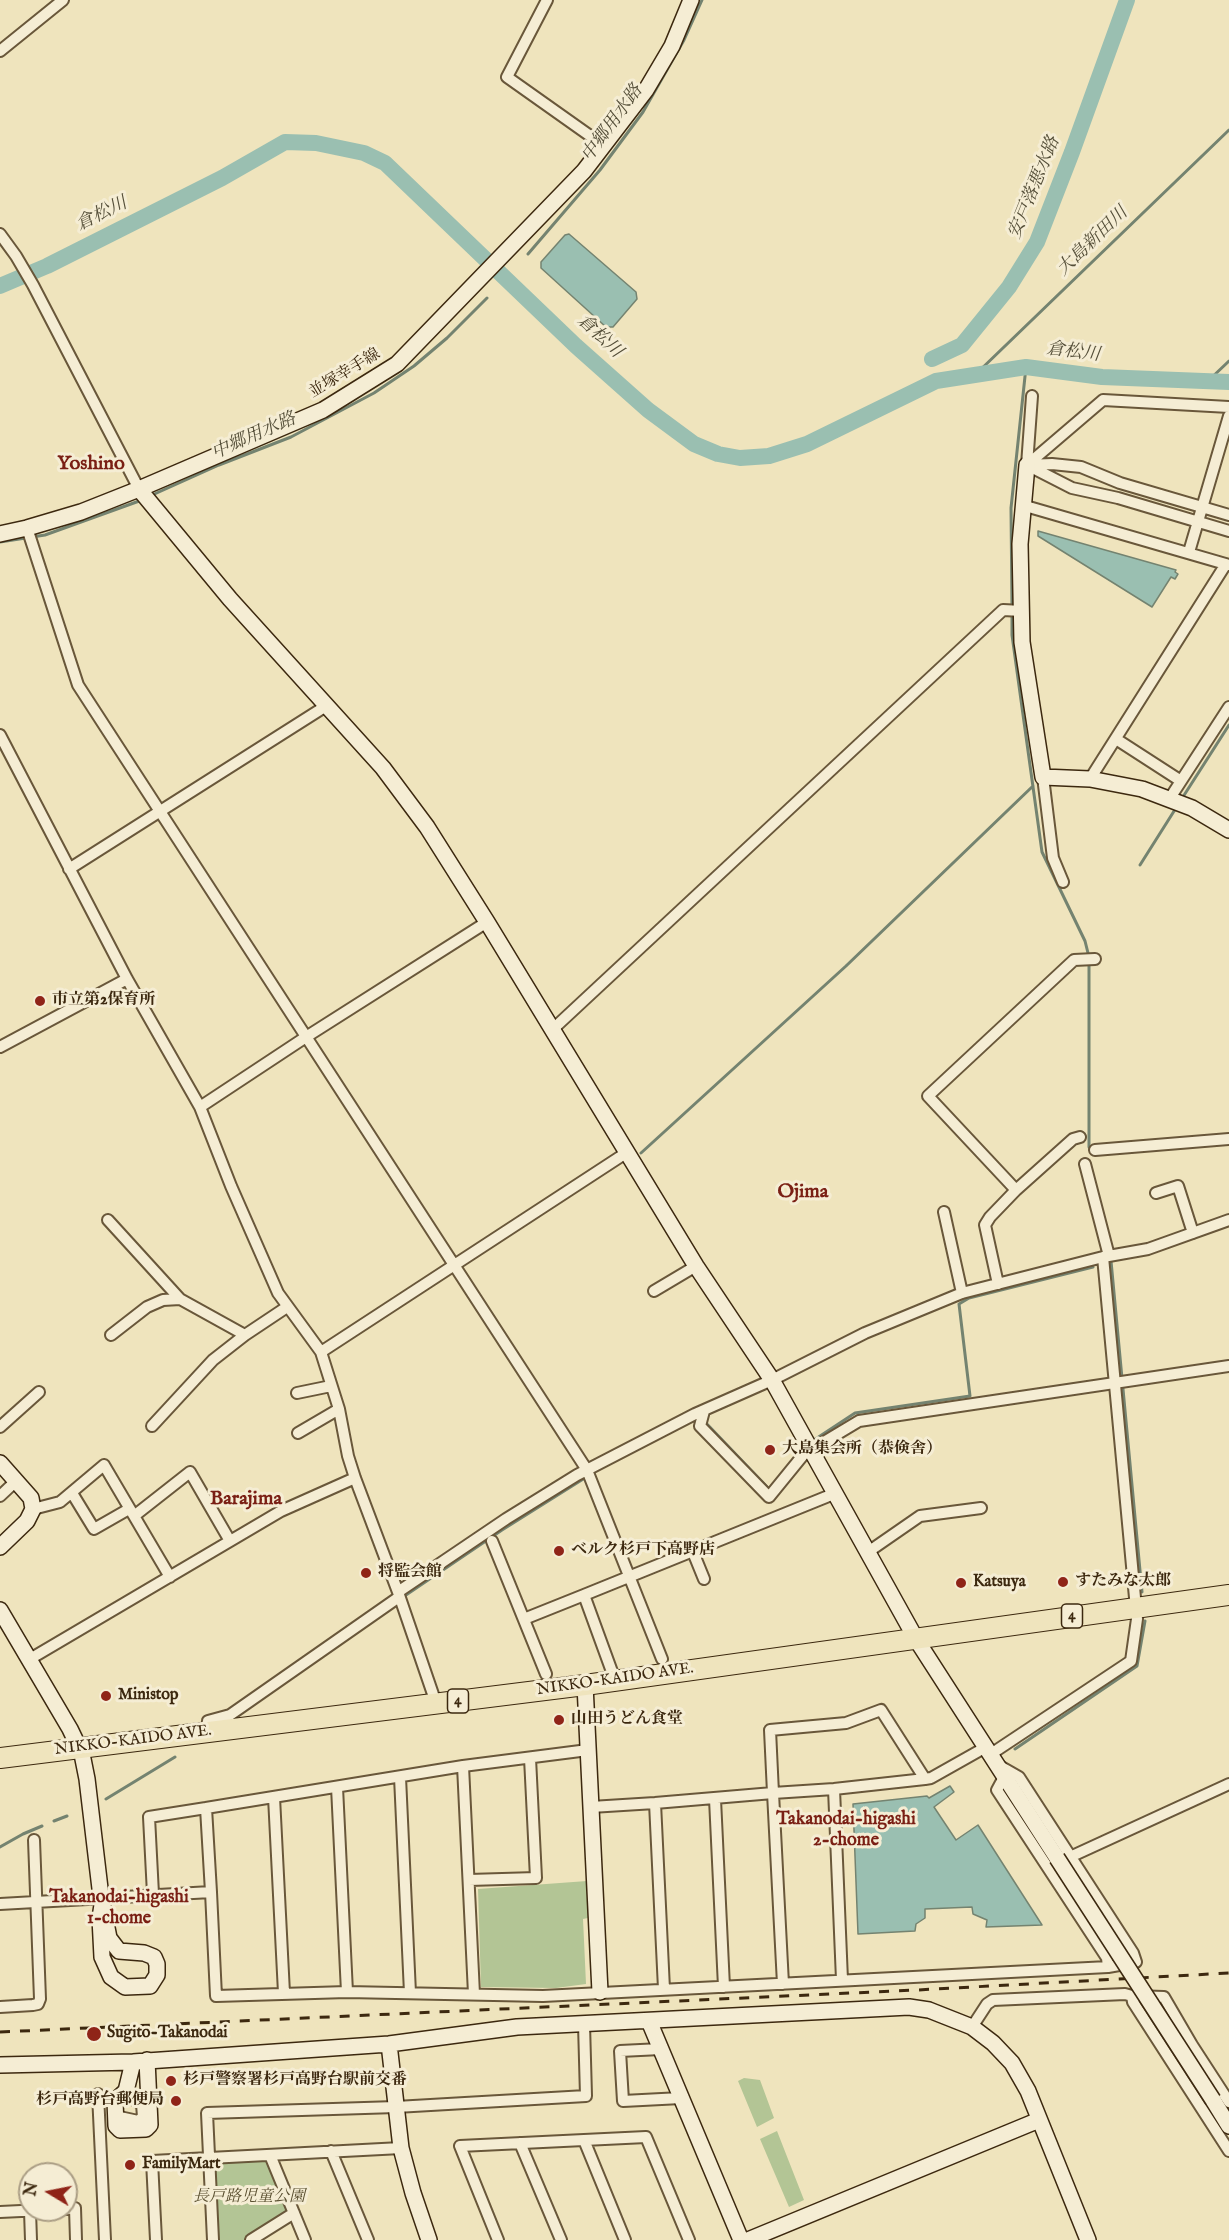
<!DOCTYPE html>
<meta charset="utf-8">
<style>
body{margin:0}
#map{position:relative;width:1229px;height:2240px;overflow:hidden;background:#efe4bd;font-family:"IM FELL English",serif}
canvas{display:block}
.north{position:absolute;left:18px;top:2162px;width:60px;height:60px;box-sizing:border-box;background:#f5edd4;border:2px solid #ab9e85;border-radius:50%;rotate:280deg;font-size:16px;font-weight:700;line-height:24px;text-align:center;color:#3c280f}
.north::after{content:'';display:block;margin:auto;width:21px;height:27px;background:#8f2418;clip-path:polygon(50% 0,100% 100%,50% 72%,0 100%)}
</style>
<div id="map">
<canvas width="1229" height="2240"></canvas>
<div class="north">N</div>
</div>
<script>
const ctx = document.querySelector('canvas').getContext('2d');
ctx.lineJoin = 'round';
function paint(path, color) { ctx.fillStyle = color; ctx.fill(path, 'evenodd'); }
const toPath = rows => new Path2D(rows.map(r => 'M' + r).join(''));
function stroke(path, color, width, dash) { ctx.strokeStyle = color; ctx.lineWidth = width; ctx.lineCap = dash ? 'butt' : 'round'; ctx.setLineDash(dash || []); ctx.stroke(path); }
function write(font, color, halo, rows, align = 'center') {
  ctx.font = font + ' "IM FELL English","Noto Serif JP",serif'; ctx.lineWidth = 6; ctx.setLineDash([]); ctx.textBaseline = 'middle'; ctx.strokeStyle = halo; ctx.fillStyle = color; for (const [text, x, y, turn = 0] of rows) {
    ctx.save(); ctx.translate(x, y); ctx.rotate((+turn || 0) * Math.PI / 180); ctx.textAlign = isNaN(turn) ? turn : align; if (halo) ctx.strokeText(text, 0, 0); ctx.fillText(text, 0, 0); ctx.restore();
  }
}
const green = toPath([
 [587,1881,588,1918,583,1919,586,1984,556,1988,481,1987,478,1889],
 [744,2078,760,2080,774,2118,757,2127,738,2081],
 [777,2131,804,2200,789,2207,760,2139],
 [267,2158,294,2213,247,2240,218,2240,215,2164,219,2160]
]);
const water = toPath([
 [569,234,636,292,637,299,613,327,606,327,541,268,541,262,565,235,569,234],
 [1038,531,1176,570,1175,572,1178,574,1175,579,1171,577,1152,607,1038,536,1038,531],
 [950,1786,954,1792,934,1807,956,1840,978,1825,1042,1925,986,1927,987,1920,973,1914,972,1907,925,1909,925,1918,916,1924,915,1931,858,1934,853,1804,927,1796,929,1798,950,1786]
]);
const stream = toPath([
 [528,254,600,170,643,112,684,40,702,0],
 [976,374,1229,130],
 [1208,381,1229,361],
 [150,496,219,465,291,437,374,393,414,366,447,338,487,298],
 [0,542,45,535,142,500],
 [1012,607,1011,508,1026,367],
 [1012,614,1012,635,1042,852,1085,941,1089,957,1089,1147],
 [1181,800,1229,725],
 [1140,865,1176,808],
 [641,1153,846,966,1033,786],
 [1111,1261,1142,1592],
 [705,1422,769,1489,771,1487],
 [811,1442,855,1413,970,1396,959,1304,969,1298,1093,1267],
 [403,1597,502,1530,588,1476],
 [1015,1749,1137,1666,1145,1621],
 [106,1799,175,1757],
 [54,1821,67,1816],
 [0,1847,23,1834,42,1826]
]);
const river = toPath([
 [0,286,47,266,222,178,285,142,316,143,364,153,385,163,576,346,648,410,694,444,718,454,740,458,769,456,807,444,936,381,1026,367,1102,377,1229,382],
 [932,359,962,345,1009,287,1037,242,1072,152,1127,0]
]);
const street = toPath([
 [547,0,507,77,603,145],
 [0,51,63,0],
 [0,234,16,256,33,285,139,489],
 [1027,465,1103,400,1229,407],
 [1027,465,1072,488,1118,498,1229,531],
 [1027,465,1052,464,1081,467,1120,483,1229,515],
 [1027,465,1032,396],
 [1022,505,1229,565],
 [27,528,78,685,587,1470,662,1659],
 [1189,552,1229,416],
 [0,735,127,979,200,1107,231,1186,278,1293,321,1352,339,1409,348,1456,355,1478,398,1592,436,1703],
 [1116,739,1181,781],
 [1043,777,1053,858,1063,882],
 [1090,779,1226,564],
 [1170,798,1229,707],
 [69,869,326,706],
 [552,1030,1003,610,1022,611],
 [0,1047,127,979],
 [200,1107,306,1037,487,922],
 [1095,1150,1229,1139],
 [1085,1164,1109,1256],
 [1016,1190,928,1096,1074,960,1095,959],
 [1156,1193,1178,1186,1193,1233],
 [944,1212,962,1293],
 [108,1220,180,1299],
 [998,1284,985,1225,990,1217,1016,1190,1073,1139,1080,1137],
 [654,1291,696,1266],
 [111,1335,147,1307,163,1300,180,1299,245,1335,287,1307],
 [321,1352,626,1153],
 [297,1393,331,1386],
 [704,1411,700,1426,769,1497,804,1454,859,1421,1229,1366],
 [152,1426,213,1360,245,1335],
 [0,1427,39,1392],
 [298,1433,339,1409],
 [72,1493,94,1529,129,1509],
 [0,1496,16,1481],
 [33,1509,60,1502,104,1465,170,1577],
 [134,1516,190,1472,230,1541],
 [492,1541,546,1674],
 [693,1552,704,1579],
 [868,1552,920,1516,981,1508],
 [398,1592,506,1519,577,1475,695,1414,772,1380,865,1333,962,1293,1103,1257,1148,1249,1229,1220],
 [524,1619,584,1595],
 [30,1659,281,1511,355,1478],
 [615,1680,584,1595,836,1493],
 [208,1732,208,1721,230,1715,399,1597],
 [991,1754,1131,1661,1137,1619,1103,1257],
 [463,1766,474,1994],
 [400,1777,410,1993],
 [1004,1777,997,1790,1107,1958,1108,1967],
 [925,1779,931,1778,986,1747],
 [337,1787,347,1992],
 [834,1789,842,1980],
 [274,1797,284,1993],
 [715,1799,724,1987],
 [655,1803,664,1989],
 [591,1807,655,1803,773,1793,834,1789,925,1779,881,1710,846,1723,770,1730,773,1793,783,1984],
 [1070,1857,1229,1784],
 [469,1880,536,1878,530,1758],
 [211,1892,206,1808,463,1766,588,1750],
 [153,1894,149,1817,206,1808],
 [0,1904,211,1892,216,1996,347,1992,543,1996,1108,1967,1136,1962,1133,1953,1019,1777,998,1765],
 [0,2007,33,2005,38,2004,40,1999,34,1840],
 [972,2027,987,2004,993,2000,1125,1994,1132,1996],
 [661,2049,620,2051,623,2101,681,2098],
 [98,2094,105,2240],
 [1229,2102,1192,2045,1164,1997,1132,1996,1133,2002,1229,2151],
 [115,2116,138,2121,143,2117,142,2104,123,2094],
 [584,2140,625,2240],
 [520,2143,561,2240],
 [331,2151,368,2240],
 [270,2155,305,2240],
 [66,2209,75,2208,76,2240],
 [30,2211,31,2240],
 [0,2212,42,2210],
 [156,2240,152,2161,401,2148],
 [213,2240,207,2113,396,2107,586,2096,584,2024],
 [251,2240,294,2213],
 [498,2240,460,2146,646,2137,689,2240]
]);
const secondary = toPath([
 [1027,465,1020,544,1022,642,1043,777,1090,779,1142,789,1192,808,1229,830],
 [139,489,230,599,383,768,427,827,487,922,696,1266,772,1380,916,1639,1057,1858],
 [0,534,27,528,81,512,139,489,323,410,397,364,584,171,646,90,672,46,691,0],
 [0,1463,31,1498,33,1509,27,1521,0,1547],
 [0,1610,70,1729,82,1754,87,1779,101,1897,109,1938,119,1951,144,1953,154,1957,157,1964,157,1975,150,1986,125,1987,111,1977,102,1957,100,1918,102,1905],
 [585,1685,600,1992],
 [649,2021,741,2240],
 [389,2044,401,2148,413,2193,429,2240],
 [133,2062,126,2091,115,2101,116,2126,120,2130,146,2129,150,2125,147,2060],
 [0,2065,133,2062,389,2044,517,2027,909,2007,929,2010,972,2027,993,2043,1012,2063,1028,2091,1088,2240],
 [1213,2100,1229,2126],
 [748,2240,1039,2120]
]);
const highway = toPath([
 [0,1758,585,1685,1229,1595]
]);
const rail = toPath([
 [0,2032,917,1990,1229,1973]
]);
const secondaryBridge = toPath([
 [1057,1858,1213,2100]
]);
const markers = [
 [40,1001,6,"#8f2418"],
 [770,1450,6,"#8f2418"],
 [559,1551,6,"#8f2418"],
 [366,1573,6,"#8f2418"],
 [1063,1582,6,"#8f2418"],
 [961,1583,6,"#8f2418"],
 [106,1696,6,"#8f2418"],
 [559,1720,6,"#8f2418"],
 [94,2034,8,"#8f2418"],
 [171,2081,6,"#8f2418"],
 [176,2101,6,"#8f2418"],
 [130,2165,6,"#8f2418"]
];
const shields = [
 [1072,1616,21],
 [458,1701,21]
];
const shieldNames = [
 ["4",1072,1616],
 ["4",458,1701]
];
const streetNames = [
 ["並塚幸手線",345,374,-31],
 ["NIKKO-KAIDO AVE.",615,1680,-8],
 ["NIKKO-KAIDO AVE.",133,1741,-7]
];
const poiNames = [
 ["市立第2保育所",52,1001],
 ["大島集会所（恭倹舎）",782,1450],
 ["ベルク杉戸下高野店",571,1551],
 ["将監会館",378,1573],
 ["すたみな太郎",1075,1582],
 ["Katsuya",973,1583],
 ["Ministop",118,1696],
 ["山田うどん食堂",571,1720],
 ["Sugito-Takanodai",107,2034],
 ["杉戸警察署杉戸高野台駅前交番",183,2081],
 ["杉戸高野台郵便局",164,2101,"right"],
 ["FamilyMart",142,2165]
];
const parkNames = [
 ["長戸路児童公園",249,2198]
];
const waterNames = [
 ["中郷用水路",613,124,-54],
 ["安戸落悪水路",1035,188,-68],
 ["倉松川",102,215,-26],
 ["大島新田川",1093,242,-44],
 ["倉松川",599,337,43],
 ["倉松川",1073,353,7],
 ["中郷用水路",254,437,-24]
];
const neighbourhoodNames = [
 ["Takanodai-higashi",846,1820],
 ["2-chome",846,1841],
 ["Takanodai-higashi",119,1898],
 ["1-chome",119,1919]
];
const quarterNames = [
 ["Yoshino",91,465],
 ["Ojima",803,1193],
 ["Barajima",246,1500]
];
paint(green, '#b3c595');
paint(water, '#9abfb1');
stroke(water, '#748370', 1.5);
stroke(stream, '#748370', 3);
stroke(river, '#9abfb1', 16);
stroke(street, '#69573a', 14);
stroke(secondary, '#3c280f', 18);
stroke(highway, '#3c280f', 22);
stroke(street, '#f5edd4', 10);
stroke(secondary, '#f5edd4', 15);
stroke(highway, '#efe4bd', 20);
stroke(rail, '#3c280f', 3, [10, 10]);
stroke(secondaryBridge, '#3c280f', 18, []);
stroke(secondaryBridge, '#f5edd4', 15);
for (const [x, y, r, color] of markers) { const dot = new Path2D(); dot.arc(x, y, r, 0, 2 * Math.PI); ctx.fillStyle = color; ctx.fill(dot); stroke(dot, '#f5edd4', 2); }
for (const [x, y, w] of shields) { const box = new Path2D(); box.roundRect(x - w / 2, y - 12, w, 24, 4.5); ctx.fillStyle = '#f5edd4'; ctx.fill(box); stroke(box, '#3c280f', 1.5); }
write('bold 15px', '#3c280f', null, shieldNames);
write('16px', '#3c280f', '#f5edd4', streetNames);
write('bold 16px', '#3c280f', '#f5edd4', poiNames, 'left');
write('italic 16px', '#5a4f30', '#f5edd4', parkNames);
write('italic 18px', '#544e38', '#f5edd4', waterNames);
write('bold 18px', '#7a1f14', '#f5edd4', neighbourhoodNames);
write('bold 20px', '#7a1f14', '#f5edd4', quarterNames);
</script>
